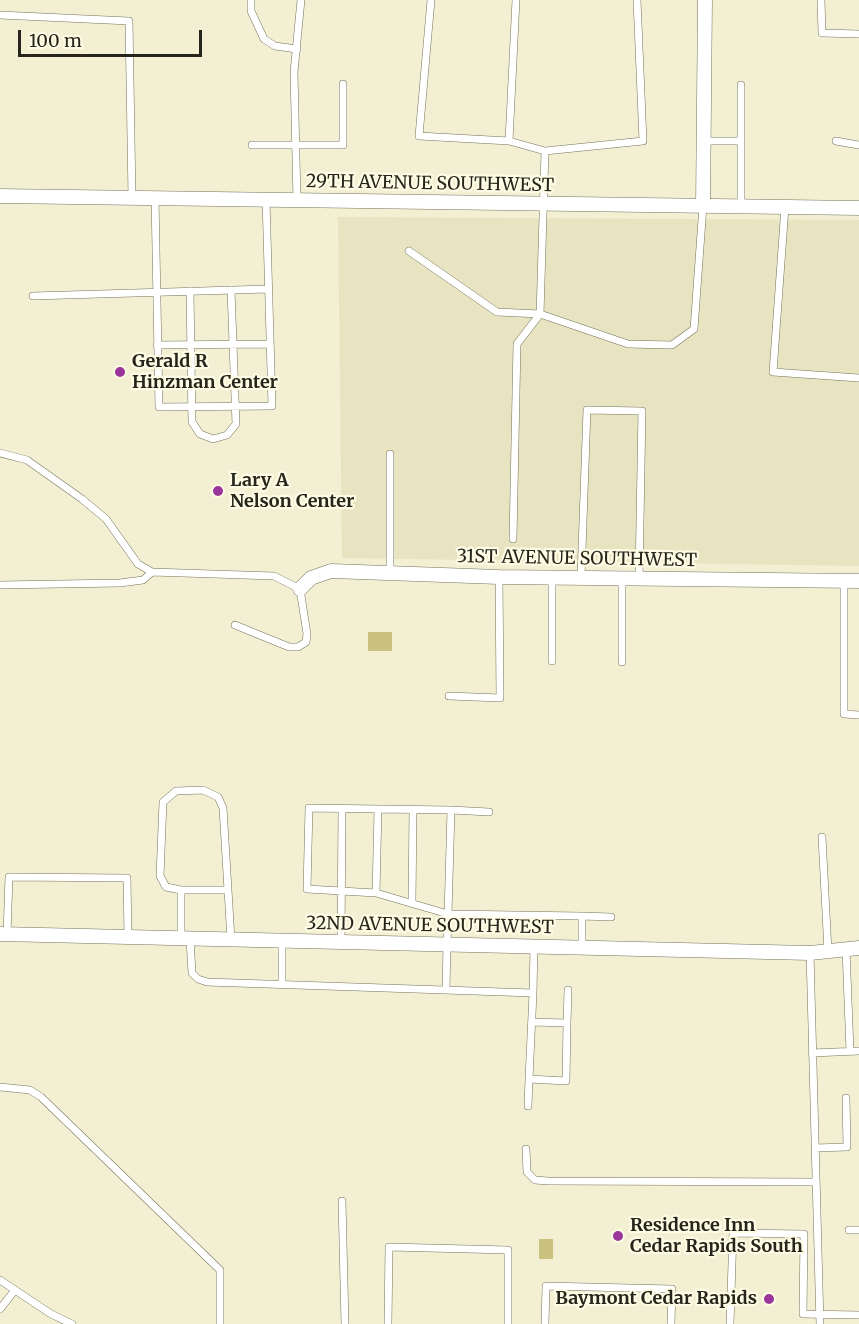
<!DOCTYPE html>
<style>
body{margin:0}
#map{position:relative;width:859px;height:1324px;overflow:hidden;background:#f2efd3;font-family:Merriweather,serif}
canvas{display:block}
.scale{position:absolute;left:18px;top:30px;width:184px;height:27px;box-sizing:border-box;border:3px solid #26251b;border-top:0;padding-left:8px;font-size:18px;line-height:21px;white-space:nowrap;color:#26251b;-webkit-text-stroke:4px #fefce5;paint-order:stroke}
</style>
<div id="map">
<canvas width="859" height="1324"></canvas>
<div class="scale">100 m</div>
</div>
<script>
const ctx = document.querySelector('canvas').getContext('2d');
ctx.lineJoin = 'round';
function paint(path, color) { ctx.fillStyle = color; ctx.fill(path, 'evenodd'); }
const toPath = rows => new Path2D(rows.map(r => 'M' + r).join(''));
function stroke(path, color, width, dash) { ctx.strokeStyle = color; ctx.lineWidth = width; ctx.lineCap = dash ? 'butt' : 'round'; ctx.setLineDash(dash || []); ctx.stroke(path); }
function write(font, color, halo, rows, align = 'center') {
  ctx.font = font + ' Merriweather,serif'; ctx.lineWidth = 4.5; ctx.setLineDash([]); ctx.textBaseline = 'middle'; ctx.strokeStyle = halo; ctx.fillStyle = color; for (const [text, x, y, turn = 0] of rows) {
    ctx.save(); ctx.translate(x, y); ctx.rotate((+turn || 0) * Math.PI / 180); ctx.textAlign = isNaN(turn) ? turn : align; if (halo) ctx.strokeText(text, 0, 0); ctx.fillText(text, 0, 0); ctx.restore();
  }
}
const built = toPath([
 [338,217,859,220,859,566,342,558]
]);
const green = toPath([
 [368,632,392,632,392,651,368,651],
 [539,1239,553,1239,553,1259,539,1259]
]);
const service = toPath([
 [251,0,251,11,264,39,275,46,297,49],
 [431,0,419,136,509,141],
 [516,0,509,141,545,151,643,141,637,0],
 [821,0,822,33,859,34],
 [0,15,129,21,132,197],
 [741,85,741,207],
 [703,141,741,141],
 [836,141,859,145],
 [252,145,343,145,343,84],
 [155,197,159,407,272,406,266,199],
 [297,200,294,72,301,0],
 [785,207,773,372,859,378],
 [409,251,497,312,540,314,628,344,672,345,694,329,703,206],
 [190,291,192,422,200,434,213,439,227,435,236,424,231,290],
 [33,296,268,289],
 [157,345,270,344],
 [0,453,27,460,82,499,106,519,138,564,152,572,274,576,300,589,307,634,306,642,298,647,289,647,235,625],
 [513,539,517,344,540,314,545,151],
 [390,573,390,454],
 [581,577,587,410,642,411,639,578],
 [622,577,622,662],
 [844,581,844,714,859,715],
 [0,585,120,583,143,580,152,572],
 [552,661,552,578],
 [449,696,500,698,499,577],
 [451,810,489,812],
 [822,837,828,951],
 [181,890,166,887,160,876,163,802,176,791,203,790,218,797,223,808,228,890],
 [376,893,378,809],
 [412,902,413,810],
 [582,916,611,917],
 [7,934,9,877,127,878,128,937],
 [181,939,181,890,228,890,231,940],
 [190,939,192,973,198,979,207,982,533,993,534,946],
 [341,942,342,809],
 [846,949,850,1051],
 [810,953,820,1324],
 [282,984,282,941],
 [446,990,447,945,448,914,451,810,309,808,307,889,376,893,448,914,582,916,582,948],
 [532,1022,567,1023,566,1081,529,1079,533,993],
 [567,1023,568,990],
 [812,1053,859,1051],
 [0,1087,30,1090,41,1097,220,1270,220,1324],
 [528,1106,529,1079],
 [815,1148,847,1147,846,1098],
 [526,1149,527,1172,535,1180,548,1181,816,1182],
 [342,1201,345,1324],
 [849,1230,859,1230],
 [0,1280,51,1314,72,1324],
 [0,1309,15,1290],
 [388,1324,389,1247,508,1250,508,1324],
 [545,1324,546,1286,672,1289,671,1324],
 [730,1324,733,1233,804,1234,803,1314,859,1315]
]);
const minor = toPath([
 [0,196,859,208],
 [703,206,705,0],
 [300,589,311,578,331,571,499,577,859,581],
 [0,934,810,953,859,948]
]);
const markers = [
 [120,372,6,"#99359b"],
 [218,491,6,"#99359b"],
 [618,1236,6,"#99359b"],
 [769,1299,6,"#99359b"]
];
const streetNames = [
 ["29TH AVENUE SOUTHWEST",430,184,1],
 ["31ST AVENUE SOUTHWEST",577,559,1],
 ["32ND AVENUE SOUTHWEST",430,926,1]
];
const poiNames = [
 ["Gerald R",132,362],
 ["Hinzman Center",132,383],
 ["Lary A",230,481],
 ["Nelson Center",230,502],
 ["Residence Inn",630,1226],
 ["Cedar Rapids South",630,1247],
 ["Baymont Cedar Rapids",757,1299,"right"]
];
paint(built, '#e8e4c2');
paint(green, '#cac17f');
stroke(service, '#75725a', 8);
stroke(minor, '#75725a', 15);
stroke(service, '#fff', 7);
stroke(minor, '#fff', 14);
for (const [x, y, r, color] of markers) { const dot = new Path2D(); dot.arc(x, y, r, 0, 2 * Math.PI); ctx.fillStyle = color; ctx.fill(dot); stroke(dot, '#fefce5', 2); }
write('18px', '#26251b', '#fefce5', streetNames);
write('bold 18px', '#26251b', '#fefce5', poiNames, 'left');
</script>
